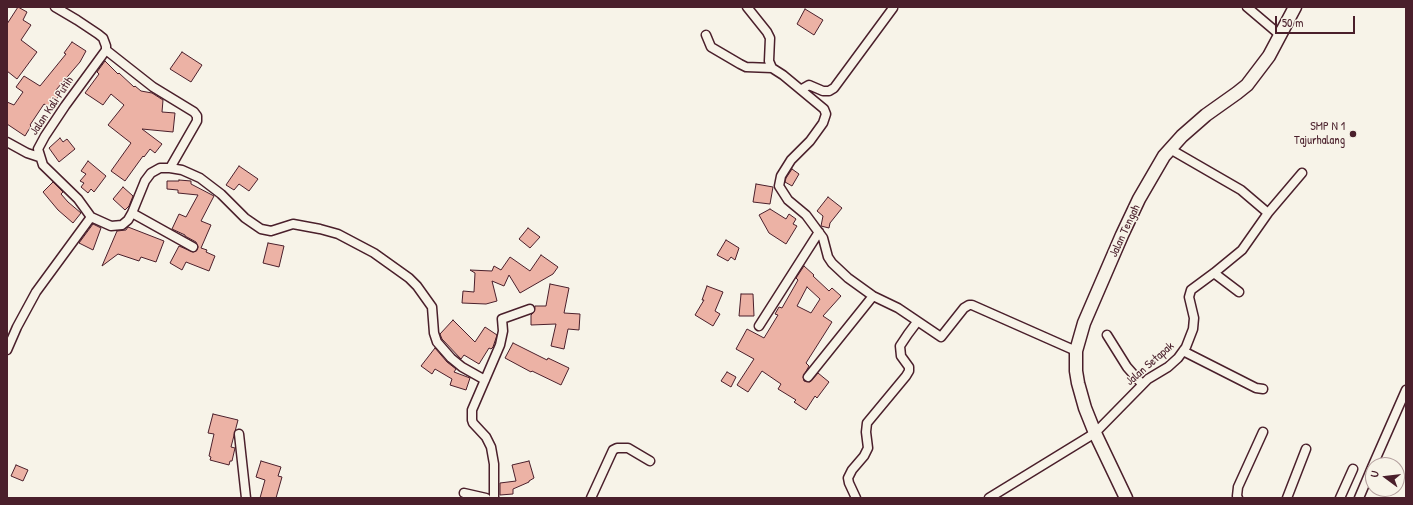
<!DOCTYPE html>
<style>
body{margin:0}
#map{position:relative;width:1413px;height:505px;overflow:hidden;background:#f7f3e8;font-family:"Patrick Hand",sans-serif}
canvas{display:block}
.frame{position:absolute;inset:0;border:8px solid #4a1f2b;pointer-events:none}
.north{position:absolute;left:1365px;top:457px;width:40px;height:40px;box-sizing:border-box;background:#f7f3e8;border:1px solid #b29e9c;border-radius:50%;rotate:285deg;font-size:11px;font-weight:700;line-height:16px;text-align:center;color:#4a1f2b}
.north::after{content:'';display:block;margin:auto;width:14px;height:18px;background:#4a1f2b;clip-path:polygon(50% 0,100% 100%,50% 72%,0 100%)}
.scale{position:absolute;left:1275px;top:16px;width:80px;height:18px;box-sizing:border-box;border:2px solid #4a1f2b;border-top:0;padding-left:5px;font-size:12px;line-height:14px;white-space:nowrap;color:#4a1f2b;-webkit-text-stroke:3px #f7f3e8;paint-order:stroke}
</style>
<div id="map">
<canvas width="1413" height="505"></canvas>
<div class="frame"></div>
<div class="north">U</div>
<div class="scale">50 m</div>
</div>
<script>
const ctx = document.querySelector('canvas').getContext('2d');
ctx.lineJoin = 'round';
function paint(path, color) { ctx.fillStyle = color; ctx.fill(path, 'evenodd'); }
const toPath = rows => new Path2D(rows.map(r => 'M' + r).join(''));
function stroke(path, color, width, dash) { ctx.strokeStyle = color; ctx.lineWidth = width; ctx.lineCap = dash ? 'butt' : 'round'; ctx.setLineDash(dash || []); ctx.stroke(path); }
function write(font, color, halo, rows, align = 'center') {
  ctx.font = font + ' "Patrick Hand",sans-serif'; ctx.lineWidth = 3; ctx.setLineDash([]); ctx.textBaseline = 'middle'; ctx.strokeStyle = halo; ctx.fillStyle = color; for (const [text, x, y, turn = 0] of rows) {
    ctx.save(); ctx.translate(x, y); ctx.rotate((+turn || 0) * Math.PI / 180); ctx.textAlign = isNaN(turn) ? turn : align; if (halo) ctx.strokeText(text, 0, 0); ctx.fillText(text, 0, 0); ctx.restore();
  }
}
const building = toPath([
 [18,7,27,12,23,20,31,25,21,40,37,52,17,79,7,71,7,24,18,7],
 [805,9,823,20,814,35,797,24,805,9],
 [72,42,86,51,80,62,56,90,60,94,50,108,44,104,30,125,31,126,25,136,7,124,7,102,14,105,23,92,16,87,24,76,40,86,66,54,64,53,72,42],
 [182,52,202,65,191,82,170,69,182,52],
 [105,61,118,74,119,73,134,87,135,86,141,91,152,93,163,100,162,112,175,113,173,132,142,129,162,144,155,153,150,149,144,157,143,156,125,181,111,171,131,143,108,125,124,105,111,94,103,105,85,93,99,74,97,72,105,61],
 [60,138,63,142,67,139,75,149,59,162,49,148,60,138],
 [88,161,106,176,94,192,91,189,88,193,81,187,84,183,80,181,86,174,81,171,88,161],
 [239,166,258,179,249,191,239,184,234,190,226,185,239,166],
 [792,169,799,174,792,186,785,182,786,178,792,169],
 [179,180,191,181,191,184,214,196,201,221,211,225,201,248,207,250,206,252,215,256,209,271,186,262,182,270,170,263,179,246,193,252,196,251,198,247,196,242,185,236,185,235,172,229,179,214,186,217,198,195,178,193,178,190,167,189,167,181,179,181,179,180],
 [53,182,63,192,61,194,68,202,81,213,73,223,58,210,43,192,53,182],
 [756,184,773,187,770,204,753,202,756,184],
 [123,187,133,196,129,206,125,210,113,199,123,187],
 [828,197,842,208,830,223,829,228,821,226,823,216,817,211,828,197],
 [770,209,786,219,789,214,796,219,793,224,797,226,786,244,769,233,759,215,770,209],
 [93,224,101,228,93,250,79,243,93,224],
 [128,227,164,241,156,262,141,257,139,261,118,254,102,266,117,231,126,230,128,227],
 [528,228,540,237,530,248,519,239,528,228],
 [726,240,739,248,735,260,731,257,728,261,717,255,726,240],
 [268,243,284,246,279,267,263,263,268,243],
 [541,255,558,267,553,274,520,293,509,275,504,286,492,281,497,301,486,304,462,303,463,291,474,292,475,273,470,270,492,271,494,266,501,270,510,257,530,271,541,255],
 [804,266,814,275,813,276,829,291,832,288,841,296,823,316,832,322,806,363,809,366,803,377,804,381,810,382,818,373,829,382,817,398,815,396,806,410,794,402,796,400,778,389,781,384,762,371,748,392,737,385,754,359,736,349,747,329,764,338,778,315,775,314,779,307,782,308,798,280,796,278,804,266],
 [807,287,820,299,811,313,797,306,807,287],
 [550,284,569,288,564,313,580,314,579,330,568,329,564,349,551,346,556,324,531,325,531,315,534,312,535,306,546,306,550,284],
 [707,286,723,292,715,311,720,314,713,326,695,315,704,300,702,300,707,286],
 [741,294,753,294,754,316,739,316,741,294],
 [453,320,475,342,485,327,497,335,493,347,491,349,489,348,479,364,464,355,461,359,442,339,440,334,453,320],
 [513,343,547,360,548,358,569,368,561,385,532,371,531,372,505,358,513,343],
 [435,348,447,362,456,369,454,372,470,378,466,390,450,385,452,379,435,369,432,374,421,366,435,348],
 [727,372,736,377,731,387,721,381,727,372],
 [213,414,238,420,231,447,235,448,232,461,230,461,229,465,210,460,211,457,209,456,214,434,208,433,213,414],
 [261,461,281,467,278,476,282,477,276,498,260,498,265,480,256,477,261,461],
 [529,461,534,478,529,481,529,482,513,489,513,494,500,495,500,483,516,481,512,465,529,461],
 [16,465,28,470,23,481,11,476,16,465]
]);
const street = toPath([
 [747,7,767,32,770,38,769,61,772,68,783,75,824,109,826,114,823,123,810,141,791,160,781,176,779,186,788,200,806,215,823,238,828,257,832,263,848,278,873,296,898,308,941,337,964,308,969,305,972,305,1076,351],
 [1247,7,1280,35],
 [706,35,711,47,740,64,746,67,772,68],
 [106,50,153,87,194,112,197,116,197,121,170,168],
 [802,89,809,85,823,91,829,91,834,88,893,8],
 [7,142,27,153,39,157],
 [1170,149,1241,190,1268,213],
 [132,213,193,247],
 [91,217,111,226,122,225,128,220,132,213,145,181,151,173,160,168,170,168,182,170,200,178,221,194,245,218,261,229,271,231,293,224,320,229,338,234,374,253,409,278,417,286,432,307,434,333,437,342,451,358,462,367,485,380],
 [1214,273,1239,292],
 [759,326,819,232],
 [1107,335,1127,367,1142,384],
 [7,350,17,327,36,292,91,217,78,199,43,165,38,149,45,136,65,106,106,50,106,46,103,38,98,34,77,20,55,7],
 [1183,351,1256,388,1263,389],
 [808,377,873,296],
 [239,434,246,498],
 [1373,465,1406,390],
 [464,493,486,498],
 [494,498,494,464,491,447,486,437,473,423,472,420,472,410,500,345,503,331,502,319,530,309],
 [591,498,613,450,617,448,628,448,650,461],
 [856,498,849,483,848,478,852,470,864,456,868,448,866,432,867,423,906,376,909,371,909,367,901,356,900,346,908,334,917,322],
 [989,498,1095,433,1148,379,1168,367,1178,358,1186,347,1193,329,1194,318,1189,297,1191,290,1214,273,1242,250,1268,213,1302,173],
 [1238,498,1237,496,1238,487,1263,432],
 [1287,498,1306,449],
 [1340,498,1353,469],
 [1359,498,1373,465]
]);
const secondary = toPath([
 [1126,498,1095,433,1085,408,1078,383,1076,371,1076,351,1084,323,1122,235,1139,199,1164,156,1182,136,1206,115,1237,93,1247,85,1269,56,1295,7]
]);
const markers = [
 [1353,134,4,"#4a1f2b"]
];
const streetNames = [
 ["Jalan Kali Putih",52,106,-56],
 ["Jalan Tengah",1125,231,-65],
 ["Jalan Setapak",1150,364,-41]
];
const poiNames = [
 ["SMP N 1",1345,127],
 ["Tajurhalang",1345,141]
];
paint(building, '#ecb2a5');
stroke(building, '#4a1f2b', 1);
stroke(street, '#4a1f2b', 11);
stroke(secondary, '#4a1f2b', 15);
stroke(street, '#f7f3e8', 8);
stroke(secondary, '#f7f3e8', 12);
for (const [x, y, r, color] of markers) { const dot = new Path2D(); dot.arc(x, y, r, 0, 2 * Math.PI); ctx.fillStyle = color; ctx.fill(dot); stroke(dot, '#f7f3e8', 1.5); }
write('12px', '#4a1f2b', '#f7f3e8', streetNames);
write('12px', '#4a1f2b', '#f7f3e8', poiNames, 'right');
</script>
